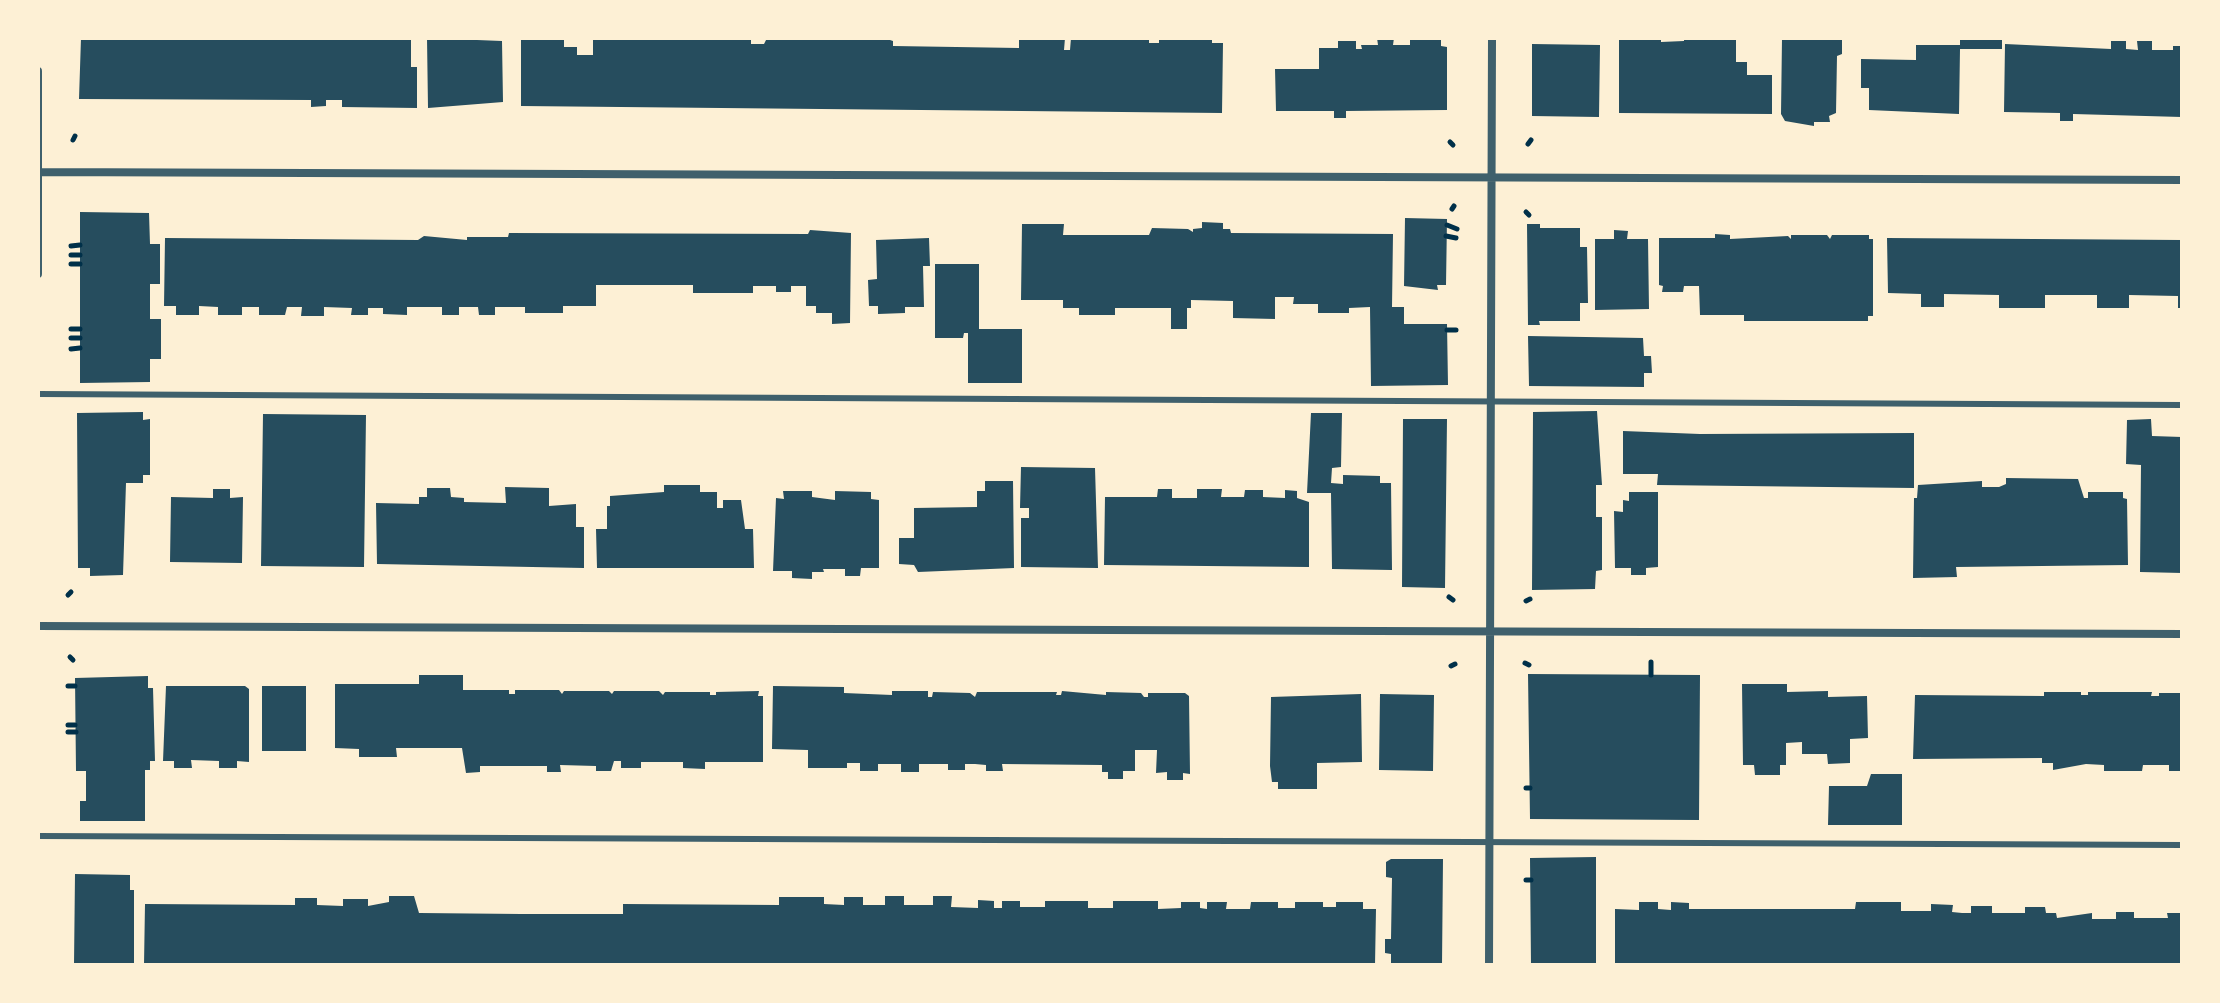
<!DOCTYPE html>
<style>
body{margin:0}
#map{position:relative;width:2220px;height:1003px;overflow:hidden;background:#fdf0d5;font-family:"DM Sans",sans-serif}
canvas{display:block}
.frame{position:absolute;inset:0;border:40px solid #fdf0d5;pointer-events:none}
</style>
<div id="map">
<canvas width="2220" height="1003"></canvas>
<div class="frame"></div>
</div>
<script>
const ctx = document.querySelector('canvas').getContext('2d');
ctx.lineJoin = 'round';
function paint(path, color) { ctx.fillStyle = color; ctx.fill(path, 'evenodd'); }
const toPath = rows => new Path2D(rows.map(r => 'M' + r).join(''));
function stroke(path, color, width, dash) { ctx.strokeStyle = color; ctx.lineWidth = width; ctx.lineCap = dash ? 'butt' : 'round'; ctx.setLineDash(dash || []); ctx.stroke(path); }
const building = toPath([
 [81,38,411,38,411,67,417,67,417,108,342,107,342,100,326,100,326,106,311,107,311,100,79,99],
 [427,38,502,41,503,102,428,108],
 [521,38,564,38,564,47,577,47,577,55,593,55,593,38,751,38,751,44,764,44,767,38,884,38,893,41,893,46,1019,48,1019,38,1065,38,1064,50,1070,50,1071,38,1149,38,1149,43,1159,43,1159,38,1212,38,1212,43,1223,43,1222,113,521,106],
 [1377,38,1394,38,1393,45,1410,45,1410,39,1441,38,1441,46,1447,47,1447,110,1346,111,1346,118,1334,118,1334,111,1276,111,1275,69,1319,69,1319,48,1338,48,1338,41,1356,41,1356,49,1362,49,1361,45,1378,45],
 [1619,38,1661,38,1661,42,1684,41,1684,38,1736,38,1736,62,1747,62,1747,75,1772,75,1772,114,1619,113],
 [1782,38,1842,38,1842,54,1837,56,1836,113,1829,116,1830,122,1814,122,1814,126,1785,121,1781,114],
 [1960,38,2002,38,2002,49,1960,49,1959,114,1869,110,1869,88,1861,88,1861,59,1916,60,1916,45,1960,45],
 [2111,41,2126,41,2126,49,2138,50,2137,41,2152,41,2152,50,2173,50,2173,46,2182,46,2182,117,2073,114,2073,121,2060,121,2060,113,2004,112,2005,44,2111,49],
 [1532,44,1600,45,1599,117,1532,116],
 [80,212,149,213,150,244,160,244,160,284,150,284,150,319,161,319,161,359,150,359,150,382,80,383],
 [1405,218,1447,219,1446,285,1437,285,1438,290,1404,286],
 [1202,222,1223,223,1223,229,1230,229,1231,233,1393,234,1392,307,1404,307,1404,324,1447,324,1448,385,1371,386,1370,307,1349,308,1349,313,1318,313,1318,304,1293,304,1294,297,1275,297,1275,319,1233,318,1233,301,1191,300,1191,308,1187,308,1187,329,1171,329,1171,308,1115,308,1115,315,1079,315,1079,308,1063,308,1063,300,1021,300,1022,224,1064,224,1063,235,1149,235,1152,228,1188,229,1193,232,1193,229,1202,228],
 [1527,224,1540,224,1540,228,1580,228,1580,247,1587,247,1588,303,1580,303,1580,321,1539,321,1540,325,1528,325],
 [810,230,851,233,850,323,832,324,832,313,816,313,816,306,806,306,806,286,791,286,791,292,776,292,776,286,753,286,753,293,693,293,693,285,596,285,596,306,563,306,563,313,525,313,525,307,495,307,495,315,479,315,478,307,459,307,459,315,442,315,442,307,407,307,407,315,383,314,383,308,368,308,368,315,351,315,352,308,324,307,324,316,301,316,302,307,287,307,285,315,259,315,259,307,242,307,242,315,218,315,218,307,199,306,199,315,176,315,176,306,164,306,165,238,418,240,424,236,467,240,467,237,508,237,509,233,808,234],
 [1614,230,1628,231,1627,239,1648,239,1649,309,1595,310,1595,239,1614,239],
 [1715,234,1730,235,1730,239,1788,236,1791,239,1791,235,1827,235,1830,239,1832,235,1869,235,1869,239,1873,239,1873,316,1868,316,1868,321,1744,321,1744,315,1700,315,1699,286,1684,286,1683,292,1662,292,1663,286,1659,285,1659,238,1715,238],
 [929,238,930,266,923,266,924,307,905,307,905,313,878,314,878,306,869,306,868,280,877,279,876,240],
 [1887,238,2182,240,2182,308,2178,308,2178,296,2129,295,2129,308,2097,308,2097,295,2045,295,2045,308,1999,308,1999,295,1944,294,1944,307,1921,307,1921,294,1888,293],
 [935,264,979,264,979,329,1022,329,1022,383,968,383,968,333,964,333,963,338,935,338],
 [1528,336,1643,338,1644,356,1651,356,1652,373,1644,373,1644,387,1529,386],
 [1597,411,1602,485,1596,485,1596,517,1602,517,1602,570,1596,571,1595,589,1532,590,1533,412],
 [143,412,143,420,150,419,150,475,143,475,143,483,126,483,123,575,90,576,90,568,78,568,77,413],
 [1311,413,1342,413,1341,467,1332,468,1331,483,1343,484,1343,475,1380,476,1380,483,1391,483,1392,570,1332,569,1331,493,1307,493],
 [263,414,366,415,364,567,261,566],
 [1403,419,1447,419,1445,588,1402,587],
 [2151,419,2152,436,2182,437,2182,573,2140,572,2141,465,2126,464,2127,420],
 [1623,431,1700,434,1914,433,1914,488,1657,485,1658,474,1623,474],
 [1021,467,1095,468,1098,568,1021,567,1021,518,1029,518,1029,508,1020,508],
 [2006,478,2078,479,2084,498,2088,498,2088,492,2123,492,2123,498,2127,499,2128,565,1956,567,1957,577,1913,578,1914,498,1917,498,1918,485,1982,481,1982,487,1999,487,2006,484],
 [985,481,1013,481,1014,568,918,572,914,565,899,564,899,538,914,538,914,508,977,507,977,491,985,491],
 [664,485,700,485,700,492,717,492,717,508,723,508,723,500,741,500,745,529,753,529,754,568,597,568,596,529,607,529,607,506,610,506,610,496,664,492],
 [505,487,549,488,549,506,576,504,576,527,584,527,584,568,377,564,376,503,419,504,419,497,427,497,427,488,450,488,451,497,464,498,464,502,506,503],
 [213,489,230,489,230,498,243,497,242,563,170,562,171,497,213,498],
 [1158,489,1172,489,1172,498,1197,498,1197,489,1222,489,1221,497,1244,497,1245,490,1263,490,1263,497,1285,498,1285,490,1297,491,1297,498,1309,502,1309,567,1104,565,1105,497,1157,497],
 [783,491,812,491,812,497,835,500,835,491,871,492,871,499,879,500,879,568,861,568,860,576,845,576,845,569,823,569,824,572,812,572,812,579,792,578,792,571,773,571,776,498,784,499],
 [1629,492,1658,492,1658,567,1646,568,1646,575,1631,575,1631,568,1615,568,1614,511,1623,512,1623,500,1629,501],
 [1528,674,1700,675,1699,820,1530,819],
 [419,675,463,675,463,690,509,690,509,694,515,694,515,690,559,690,562,694,564,691,609,691,612,694,614,691,659,691,663,695,665,692,710,692,710,695,716,695,716,692,759,691,758,696,763,696,763,762,705,762,705,769,683,768,683,762,641,762,641,768,621,768,621,761,614,761,611,771,596,771,596,766,560,765,561,772,547,772,547,766,480,766,480,772,466,773,462,748,396,748,397,757,359,757,359,749,335,748,335,684,419,684],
 [148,676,148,688,153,688,155,761,150,761,150,770,145,770,145,821,80,821,80,801,86,801,86,771,76,771,75,678],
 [1742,684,1787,684,1787,692,1828,691,1828,697,1867,696,1868,738,1850,739,1850,763,1828,764,1827,754,1802,754,1802,742,1786,743,1786,765,1780,765,1780,775,1755,775,1754,765,1743,765],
 [166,686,245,686,249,689,249,762,237,761,237,768,219,768,219,761,191,760,192,768,174,768,174,761,163,761],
 [262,686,306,686,306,751,262,751],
 [773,686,844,687,844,693,892,695,892,691,928,691,928,697,932,697,933,692,970,693,975,697,977,692,1057,692,1056,695,1061,695,1062,691,1106,695,1106,692,1141,693,1144,697,1148,697,1148,693,1185,693,1189,696,1190,774,1183,773,1183,780,1167,780,1167,772,1156,773,1157,750,1135,750,1135,771,1123,771,1123,779,1108,779,1108,772,1102,772,1102,765,1002,764,1003,771,986,771,986,765,975,764,965,764,965,770,948,770,948,764,919,764,919,772,901,772,901,764,878,764,878,771,860,771,860,763,847,763,847,768,808,768,808,750,772,749],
 [2044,692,2081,692,2081,695,2088,695,2088,692,2152,692,2151,696,2159,696,2159,693,2182,693,2182,771,2169,771,2169,765,2143,765,2142,771,2104,771,2104,765,2086,764,2053,770,2053,763,2042,763,2042,758,1913,759,1915,695,2044,696],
 [1361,694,1362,762,1317,763,1317,789,1278,789,1278,782,1272,782,1270,766,1271,697],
 [1380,694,1434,695,1433,771,1379,770],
 [1871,774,1902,774,1902,825,1828,825,1829,786,1867,786],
 [1596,857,1596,965,1531,965,1530,858],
 [1391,859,1443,859,1442,965,1391,965,1391,954,1385,953,1385,939,1391,939,1392,878,1386,877,1386,862],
 [75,874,130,875,130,890,134,890,134,965,74,965],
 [389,896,414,896,419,913,521,914,623,914,623,904,779,905,779,897,824,897,824,904,844,905,844,897,863,897,863,905,885,905,885,896,904,896,904,905,933,905,933,896,952,896,951,907,978,908,978,900,994,901,994,908,1002,908,1002,901,1020,901,1020,907,1045,907,1045,901,1088,901,1088,908,1113,908,1113,901,1158,901,1158,909,1181,908,1181,902,1200,902,1200,908,1207,909,1207,902,1227,902,1226,909,1250,909,1251,902,1278,902,1278,908,1295,908,1295,902,1323,902,1323,907,1336,907,1336,902,1363,902,1363,909,1376,909,1375,965,144,965,145,904,295,905,295,898,317,898,317,905,343,906,343,899,368,899,368,906,389,902],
 [1639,902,1658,902,1658,909,1671,910,1671,902,1689,903,1689,909,1855,909,1856,902,1901,902,1901,911,1931,911,1931,904,1953,905,1952,912,1962,913,1971,913,1971,906,1992,906,1992,913,2025,913,2025,907,2045,907,2046,913,2056,913,2057,918,2092,913,2092,919,2116,919,2116,912,2134,912,2134,918,2168,918,2167,913,2182,913,2182,965,1615,965,1615,909,1639,910]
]);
const path = toPath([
 [73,140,75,136],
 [1450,142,1453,145],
 [1528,144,1531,140],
 [1452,209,1454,206],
 [1526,212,1529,215],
 [1447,225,1457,229],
 [1446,236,1456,238],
 [71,246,80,245],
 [71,255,80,255],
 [71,264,80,264],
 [71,329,80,329],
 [1447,330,1456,330],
 [71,338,80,338],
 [71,349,80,348],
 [68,595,71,592],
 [1449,597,1453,600],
 [1526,601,1530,599],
 [70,657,73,660],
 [1651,662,1651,675],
 [1525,663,1529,665],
 [1451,666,1455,664],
 [68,686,75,686],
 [68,725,75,725],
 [68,732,76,732],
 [1526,788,1530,788],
 [1526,880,1531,880]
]);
const service = toPath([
 [38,394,2182,405],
 [38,836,2182,845]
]);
const minor = toPath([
 [38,71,38,274],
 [38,172,2182,180],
 [38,626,2182,634],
 [1489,965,1492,38]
]);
paint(building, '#264d5e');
stroke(path, '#003049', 5);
stroke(service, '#3f606c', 6);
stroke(minor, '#3f606c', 8);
</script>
